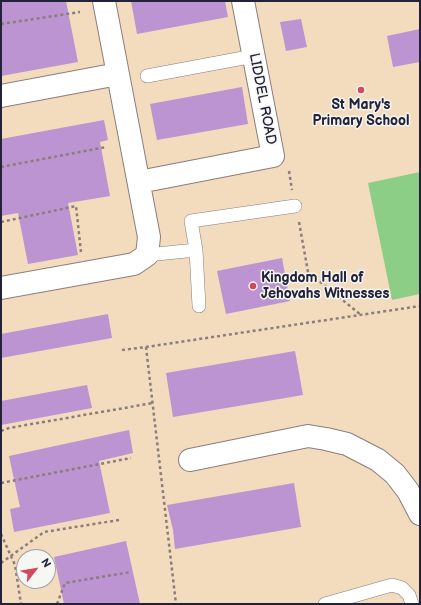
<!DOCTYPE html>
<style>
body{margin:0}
#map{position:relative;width:421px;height:605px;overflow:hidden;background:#f3dbbe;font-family:"Balsamiq Sans",sans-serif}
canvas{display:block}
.frame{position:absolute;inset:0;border:2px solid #22223b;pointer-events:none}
.north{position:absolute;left:16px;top:549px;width:40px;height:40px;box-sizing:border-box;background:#f6f6f2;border:1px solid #a1a1a9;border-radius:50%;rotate:59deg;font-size:11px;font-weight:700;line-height:16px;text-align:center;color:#22223b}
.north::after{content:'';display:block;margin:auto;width:14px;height:18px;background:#d1495b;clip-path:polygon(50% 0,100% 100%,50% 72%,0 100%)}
</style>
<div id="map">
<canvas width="421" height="605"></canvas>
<div class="frame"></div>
<div class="north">N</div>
</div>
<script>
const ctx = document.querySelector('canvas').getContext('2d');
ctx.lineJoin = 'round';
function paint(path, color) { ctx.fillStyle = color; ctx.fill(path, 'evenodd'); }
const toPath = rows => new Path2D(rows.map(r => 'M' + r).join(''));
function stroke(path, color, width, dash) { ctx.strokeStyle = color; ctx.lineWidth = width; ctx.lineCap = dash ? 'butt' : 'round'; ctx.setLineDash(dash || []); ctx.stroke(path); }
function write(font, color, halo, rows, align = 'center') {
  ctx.font = font + ' "Balsamiq Sans",sans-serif'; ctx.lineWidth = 3; ctx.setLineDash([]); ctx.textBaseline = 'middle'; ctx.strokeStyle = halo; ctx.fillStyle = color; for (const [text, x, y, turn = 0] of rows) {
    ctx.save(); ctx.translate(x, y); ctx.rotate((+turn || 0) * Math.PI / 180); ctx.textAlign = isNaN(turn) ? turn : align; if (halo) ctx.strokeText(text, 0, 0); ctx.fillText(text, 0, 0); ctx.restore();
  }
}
const green = toPath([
 [420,172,420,294,392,300,368,183]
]);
const building = toPath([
 [1,1,66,1,78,62,1,76],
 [131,1,225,1,228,17,137,34],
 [301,19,307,47,286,51,280,22],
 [420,29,420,62,393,67,387,36],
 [242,87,248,124,157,140,150,104],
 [104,120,108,140,100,142,110,196,68,203,78,255,28,264,18,213,1,216,1,139],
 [282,258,290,301,226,314,217,271],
 [108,314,112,338,1,358,1,334],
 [295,351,303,395,173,417,166,373],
 [87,385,92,408,1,425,1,401],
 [129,430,133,453,99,461,110,513,14,532,10,509,20,507,9,456],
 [294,483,301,527,175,549,173,530,167,505],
 [126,541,140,604,64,604,54,557]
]);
const path = toPath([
 [1,24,80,12],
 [1,167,106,147],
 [289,171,292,190],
 [1,222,76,206,81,252],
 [299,222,308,272,361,315],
 [146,347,176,604],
 [122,350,146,347,420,306],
 [1,431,9,428,153,403],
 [1,483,131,458],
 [1,534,15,565,21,604],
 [1,563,44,532,119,520],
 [57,604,65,583,131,572]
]);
const service = toPath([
 [147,76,254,56],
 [196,250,199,306],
 [147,255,196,250,191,221,295,206],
 [325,604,392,585,402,588,409,595,412,604]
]);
const minor = toPath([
 [1,96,118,74],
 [139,182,273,156,243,1],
 [1,288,134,264,147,255,149,237,104,1],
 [190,460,308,436,326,439,347,444,378,460,395,474,408,491,420,514]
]);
const markers = [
 [361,90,4,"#d1495b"],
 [253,286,4,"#d1495b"]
];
const streetNames = [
 ["LIDDEL ROAD",262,99,79]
];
const poiNames = [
 ["St Mary's",361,105],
 ["Primary School",361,121],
 ["Kingdom Hall of",261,278,"left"],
 ["Jehovahs Witnesses",261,294,"left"]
];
paint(green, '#8dce86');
paint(building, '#bb94d1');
stroke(service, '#8a7e7c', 14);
stroke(minor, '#8a7e7c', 24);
stroke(path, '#8a7e7c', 2.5, [3, 3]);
stroke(service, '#fff', 13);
stroke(minor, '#fff', 22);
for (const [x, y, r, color] of markers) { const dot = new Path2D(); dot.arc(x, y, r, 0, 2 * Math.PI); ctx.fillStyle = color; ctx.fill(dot); stroke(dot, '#f6f6f2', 1.5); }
write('14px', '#22223b', '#f6f6f2', streetNames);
write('bold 14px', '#22223b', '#f6f6f2', poiNames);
</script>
